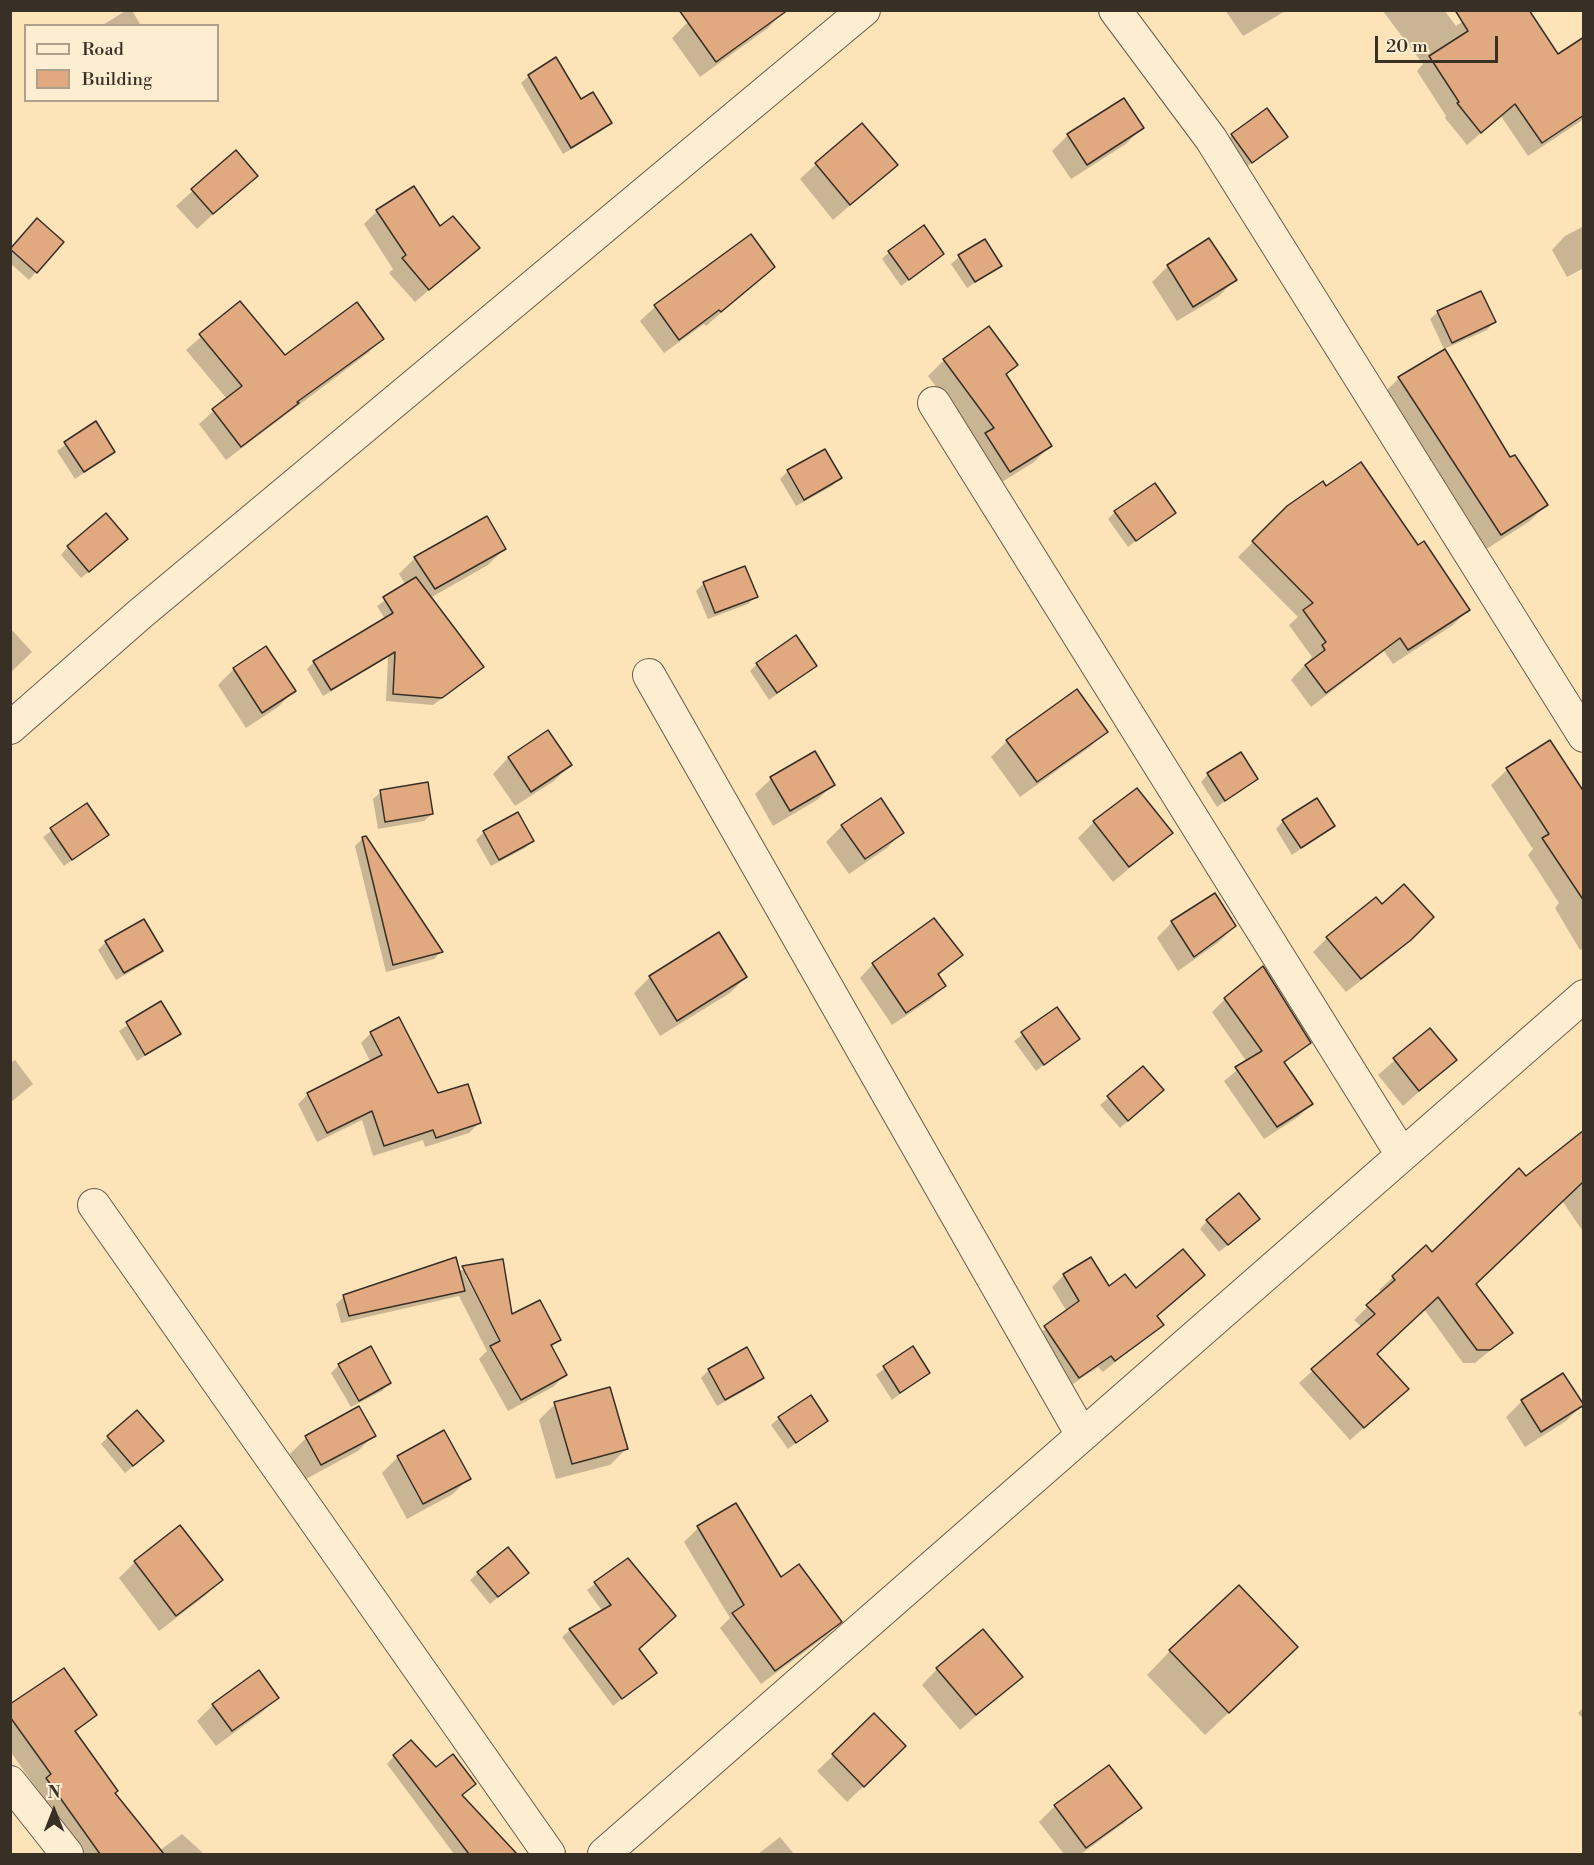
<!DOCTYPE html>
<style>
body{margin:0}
#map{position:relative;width:1594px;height:1865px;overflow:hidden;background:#fce3b8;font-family:"Libre Bodoni",serif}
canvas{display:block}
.frame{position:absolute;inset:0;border:12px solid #382f25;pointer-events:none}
.legend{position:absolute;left:24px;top:24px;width:195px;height:78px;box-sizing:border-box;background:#fdedd1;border:2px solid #aea18c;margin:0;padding:8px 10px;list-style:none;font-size:18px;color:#382f25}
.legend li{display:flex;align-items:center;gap:12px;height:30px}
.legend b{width:30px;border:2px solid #aea18c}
.north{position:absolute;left:24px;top:1781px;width:60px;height:60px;-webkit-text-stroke:4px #fdedd1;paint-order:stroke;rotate:0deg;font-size:16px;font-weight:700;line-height:24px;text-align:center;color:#382f25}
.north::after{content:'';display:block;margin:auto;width:21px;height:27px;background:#382f25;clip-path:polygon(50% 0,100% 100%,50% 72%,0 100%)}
.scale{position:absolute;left:1375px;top:36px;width:123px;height:27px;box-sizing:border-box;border:3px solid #382f25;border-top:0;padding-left:8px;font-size:18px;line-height:21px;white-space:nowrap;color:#382f25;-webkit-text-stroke:4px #fdedd1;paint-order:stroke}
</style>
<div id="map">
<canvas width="1594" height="1865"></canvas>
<div class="frame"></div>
<ul class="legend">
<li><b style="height:8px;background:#fdedd1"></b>Road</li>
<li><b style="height:16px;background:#e1a980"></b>Building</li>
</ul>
<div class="north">N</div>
<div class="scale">20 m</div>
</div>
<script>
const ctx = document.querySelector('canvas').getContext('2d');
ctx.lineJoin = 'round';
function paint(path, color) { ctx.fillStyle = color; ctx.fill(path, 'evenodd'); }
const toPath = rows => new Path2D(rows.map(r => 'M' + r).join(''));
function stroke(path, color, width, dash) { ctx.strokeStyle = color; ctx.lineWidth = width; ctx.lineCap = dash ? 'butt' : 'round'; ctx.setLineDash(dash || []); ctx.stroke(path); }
const shadow = toPath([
 [127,10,132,10,141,26,101,26],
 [1225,10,1287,10,1243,36],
 [1382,10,1444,10,1456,26,1480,10,1558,56,1584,61,1584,119,1528,156,1501,116,1467,145,1445,118,1446,116,1417,71,1423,64],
 [783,12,768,28,700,77,672,38,688,22],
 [529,76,610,123,603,130,563,154,521,83],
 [1142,128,1126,144,1071,179,1052,151,1068,135],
 [1232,135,1286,136,1244,169,1225,143],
 [236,152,256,175,197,229,176,206],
 [816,164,896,165,833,220,800,179],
 [377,211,439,229,478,248,415,302,389,273,393,269,364,224],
 [1584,226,1584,268,1567,277,1552,250,1565,236],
 [751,236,773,267,706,326,704,324,664,353,640,321,655,307],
 [1209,240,1235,280,1219,296,1177,321,1152,282,1168,266],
 [10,249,36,272,29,280,10,263],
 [889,252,942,254,901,286,882,259],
 [959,257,1000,266,967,288,951,264],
 [240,303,285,357,382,338,368,353,226,460,199,424,227,399,186,350],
 [1438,312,1494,322,1487,330,1444,349,1430,319],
 [944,360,1016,365,1005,376,1050,446,1034,462,994,487,970,450,978,443,928,376],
 [1399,378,1510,459,1546,505,1530,521,1485,550,1383,394],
 [95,423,114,452,75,479,57,451],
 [824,451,840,478,832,486,796,506,780,479,788,471],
 [1288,507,1418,547,1468,610,1453,625,1393,664,1384,651,1311,707,1291,680,1312,657,1289,625,1298,617,1238,557],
 [1115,512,1174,512,1128,547,1108,519],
 [487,518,504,549,488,565,430,598,474,674,433,705,386,701,388,657,323,696,307,669,314,662,385,619,377,606,406,585,399,574,415,558],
 [68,547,119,547,81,578,61,555],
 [704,583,756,596,748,604,708,619,696,591],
 [10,628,32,652,10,673],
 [757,664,815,666,769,700,750,671],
 [234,669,294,691,278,707,246,728,218,685],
 [1106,731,1090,747,1020,797,991,757,1007,741],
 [548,732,570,765,554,781,515,806,493,774,508,758],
 [1549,743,1584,805,1584,948,1580,950,1555,908,1559,903,1528,855,1533,849,1491,785,1507,770],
 [815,753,833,785,817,800,773,826,755,794,771,779],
 [1208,774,1256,779,1217,807,1201,782],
 [381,792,432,814,424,821,378,829,373,799],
 [87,805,107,834,64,866,43,837],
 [1283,821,1333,826,1292,855,1276,829],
 [1094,822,1171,833,1113,882,1078,838],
 [842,826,902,832,887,848,849,874,826,842],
 [484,832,532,841,525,848,491,866,476,840],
 [362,839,441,952,434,959,386,972,355,846],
 [1432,917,1395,954,1346,992,1313,952,1327,938],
 [143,921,161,950,154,958,116,980,98,950,106,942],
 [1172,922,1235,926,1219,942,1178,971,1157,938],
 [961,955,938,976,945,986,931,999,892,1025,860,978,873,964],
 [650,977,746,977,730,993,660,1036,634,993],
 [1225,999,1309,1042,1284,1064,1311,1104,1298,1117,1264,1139,1224,1081,1247,1062,1212,1012],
 [160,1003,179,1034,137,1061,119,1031],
 [1057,1009,1078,1038,1036,1071,1014,1041],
 [1430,1030,1455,1060,1403,1106,1378,1075],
 [371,1033,437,1095,479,1123,469,1133,425,1147,423,1140,373,1156,362,1120,317,1142,298,1104,308,1094,371,1063,361,1043],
 [15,1060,33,1084,10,1103,10,1063],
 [1143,1068,1154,1098,1120,1128,1100,1105],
 [1584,1132,1584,1233,1561,1199,1474,1284,1511,1333,1475,1363,1463,1363,1424,1309,1375,1354,1393,1402,1350,1440,1299,1383,1362,1327,1354,1320,1382,1293,1379,1290,1426,1247,1432,1254],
 [1207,1221,1251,1226,1219,1252,1200,1229],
 [1090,1259,1109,1288,1136,1290,1162,1324,1103,1372,1098,1367,1067,1388,1033,1339,1067,1312,1052,1287,1064,1275],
 [502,1261,511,1316,559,1339,550,1348,565,1375,553,1387,508,1411,479,1359,487,1351,459,1296,341,1323,336,1304,344,1297],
 [465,1275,468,1275,505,1347,503,1348],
 [370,1348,389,1383,382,1391,351,1407,331,1373,339,1365],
 [912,1348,928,1373,892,1400,876,1375],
 [709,1370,763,1377,755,1385,717,1406,701,1378],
 [1563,1375,1582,1405,1566,1421,1525,1447,1506,1417,1522,1401],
 [555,1404,626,1449,610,1465,556,1479,539,1420],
 [779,1418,826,1421,788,1449,771,1425],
 [374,1435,358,1451,304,1480,290,1454,306,1438],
 [108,1437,154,1449,125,1473,101,1444],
 [398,1457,469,1478,453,1494,407,1519,382,1473],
 [698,1528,781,1579,840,1622,826,1636,761,1684,720,1628,730,1618,684,1542],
 [628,1560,637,1649,655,1673,613,1706,562,1637,570,1630,603,1612,587,1590],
 [135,1562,221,1580,205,1596,159,1631,119,1578],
 [478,1573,527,1573,490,1604,470,1580],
 [1170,1651,1273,1671,1205,1735,1147,1675],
 [937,1669,1021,1677,960,1730,922,1685],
 [277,1698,261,1713,216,1746,197,1721,213,1705],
 [10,1705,95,1715,75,1733,114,1794,159,1851,182,1834,204,1854,79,1854,33,1793,37,1789,10,1751],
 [1584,1707,1584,1720,1578,1713],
 [874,1716,889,1762,847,1802,817,1771],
 [394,1756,436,1769,510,1849,505,1854,454,1854,387,1764],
 [1055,1806,1140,1807,1124,1823,1081,1854,1064,1854,1039,1822],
 [780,1837,794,1854,758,1854]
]);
const building = toPath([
 [679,10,788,10,716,62,679,10],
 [1455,10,1529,10,1558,54,1584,37,1584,115,1542,143,1515,104,1481,133,1457,103,1459,102,1429,56,1468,31,1455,10],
 [556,57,581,99,593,92,612,123,571,148,528,75,556,57],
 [1124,98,1144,128,1087,165,1067,134,1124,98],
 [1267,108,1288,137,1252,163,1231,134,1267,108],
 [862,123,898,165,850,205,815,163,862,123],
 [236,150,258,176,213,214,191,189,236,150],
 [414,186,440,226,453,216,480,248,429,290,402,258,406,255,376,210,414,186],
 [37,218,64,242,37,273,10,249,37,218],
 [924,225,944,254,909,280,888,251,924,225],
 [751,234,775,267,721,312,719,310,679,340,654,305,751,234],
 [1209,238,1237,280,1193,307,1167,265,1209,238],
 [985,239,1002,266,975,282,958,255,985,239],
 [1481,291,1496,322,1452,343,1437,311,1481,291],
 [240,301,285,355,357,302,384,339,297,402,299,403,241,447,212,409,242,386,199,334,240,301],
 [989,326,1018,365,1006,374,1052,446,1010,472,985,433,994,428,943,359,989,326],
 [1445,349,1510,457,1515,455,1548,505,1501,535,1398,377,1445,349],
 [96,421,115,452,84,472,64,442,96,421],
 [825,449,842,478,804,500,787,470,825,449],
 [1361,462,1418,545,1424,541,1470,610,1408,650,1400,638,1326,693,1305,665,1325,650,1322,645,1326,642,1303,610,1313,603,1252,541,1287,506,1323,481,1326,486,1361,462],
 [1155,483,1176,513,1136,541,1114,511,1155,483],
 [106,513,128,539,89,572,67,546,106,513],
 [487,516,506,549,435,589,414,557,487,516],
 [745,566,758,597,715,613,703,582,745,566],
 [416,577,484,667,442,698,393,694,395,652,331,690,313,661,393,613,383,597,416,577],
 [796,635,817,666,777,693,756,663,796,635],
 [266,646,296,691,262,713,233,668,266,646],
 [1077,689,1108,732,1037,782,1006,740,1077,689],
 [548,730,572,765,531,792,508,757,548,730],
 [1550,740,1584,792,1584,901,1542,838,1549,834,1506,768,1550,740],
 [815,751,835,785,790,811,770,777,815,751],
 [1241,752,1258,779,1225,801,1207,773,1241,752],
 [428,782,433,814,385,822,380,790,428,782],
 [1137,788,1173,833,1129,867,1093,821,1137,788],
 [881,798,904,833,865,859,841,825,881,798],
 [1317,798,1335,826,1301,848,1282,820,1317,798],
 [87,803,109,835,72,860,50,828,87,803],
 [518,812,534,841,499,860,483,831,518,812],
 [366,836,443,952,393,965,362,837,366,836],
 [1404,884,1434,917,1411,940,1361,979,1326,937,1376,897,1382,904,1404,884],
 [1215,893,1236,926,1194,957,1171,921,1215,893],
 [934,918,963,955,938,974,946,986,906,1013,872,963,934,918],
 [144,919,163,951,124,973,105,941,144,919],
 [719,932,747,977,677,1021,649,976,719,932],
 [1263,966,1311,1043,1284,1062,1313,1104,1277,1127,1235,1067,1262,1051,1224,998,1263,966],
 [161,1001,181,1034,145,1055,126,1022,161,1001],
 [1057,1007,1080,1039,1044,1065,1021,1032,1057,1007],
 [399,1017,438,1093,468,1084,481,1123,436,1138,433,1130,384,1146,372,1111,327,1133,307,1093,382,1055,370,1032,399,1017],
 [1430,1028,1457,1060,1419,1091,1393,1058,1430,1028],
 [1143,1066,1164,1090,1128,1121,1107,1096,1143,1066],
 [1584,1130,1584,1181,1476,1284,1513,1333,1490,1350,1477,1350,1438,1297,1377,1354,1409,1389,1364,1428,1311,1369,1375,1314,1366,1305,1395,1280,1392,1276,1426,1245,1432,1252,1519,1168,1526,1176,1584,1130],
 [1239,1193,1260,1219,1228,1245,1206,1220,1239,1193],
 [1183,1249,1205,1275,1157,1316,1164,1325,1115,1361,1111,1356,1079,1378,1044,1326,1079,1301,1063,1274,1091,1257,1109,1286,1125,1274,1136,1288,1183,1249],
 [456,1257,465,1291,349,1316,343,1295,456,1257],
 [503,1259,512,1314,540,1300,561,1340,551,1345,567,1375,521,1400,490,1346,500,1341,462,1266,503,1259],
 [371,1346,391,1383,359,1401,338,1364,371,1346],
 [913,1346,930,1373,900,1393,883,1366,913,1346],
 [747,1347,764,1378,725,1400,708,1369,747,1347],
 [1563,1373,1584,1405,1541,1432,1521,1400,1563,1373],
 [610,1387,628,1449,572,1464,554,1402,610,1387],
 [811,1395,828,1421,796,1443,778,1417,811,1395],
 [359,1406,376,1436,321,1465,305,1436,359,1406],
 [137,1410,164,1441,133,1466,107,1436,137,1410],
 [444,1430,471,1479,423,1504,397,1456,444,1430],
 [736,1503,781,1577,799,1564,842,1622,775,1671,732,1613,744,1605,697,1526,736,1503],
 [180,1525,223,1580,176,1616,134,1561,180,1525],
 [508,1547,529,1573,498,1597,477,1572,508,1547],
 [628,1558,676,1616,639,1649,657,1673,622,1699,569,1629,611,1605,594,1582,628,1558],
 [1239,1585,1298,1647,1229,1713,1169,1650,1239,1585],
 [983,1629,1023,1677,976,1715,936,1668,983,1629],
 [64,1668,97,1715,75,1731,118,1791,115,1793,164,1854,100,1854,46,1778,51,1774,10,1717,10,1704,64,1668],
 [259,1670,279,1698,232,1731,212,1704,259,1670],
 [874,1713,906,1746,864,1787,832,1754,874,1713],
 [411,1740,436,1767,453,1754,476,1784,462,1795,517,1854,469,1854,393,1755,411,1740],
 [1109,1765,1142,1808,1086,1848,1054,1805,1109,1765]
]);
const minor = toPath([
 [1115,10,1211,139,1584,736],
 [934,403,1402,1155],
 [649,675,1082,1435],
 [10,728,140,614,864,10],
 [94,1205,549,1854],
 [10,1782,67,1854],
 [604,1854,1584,996]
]);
paint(shadow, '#0003');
paint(building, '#e1a980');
stroke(building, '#382f25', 1.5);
stroke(minor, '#695c4a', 34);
stroke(minor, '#fdedd1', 32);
</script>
